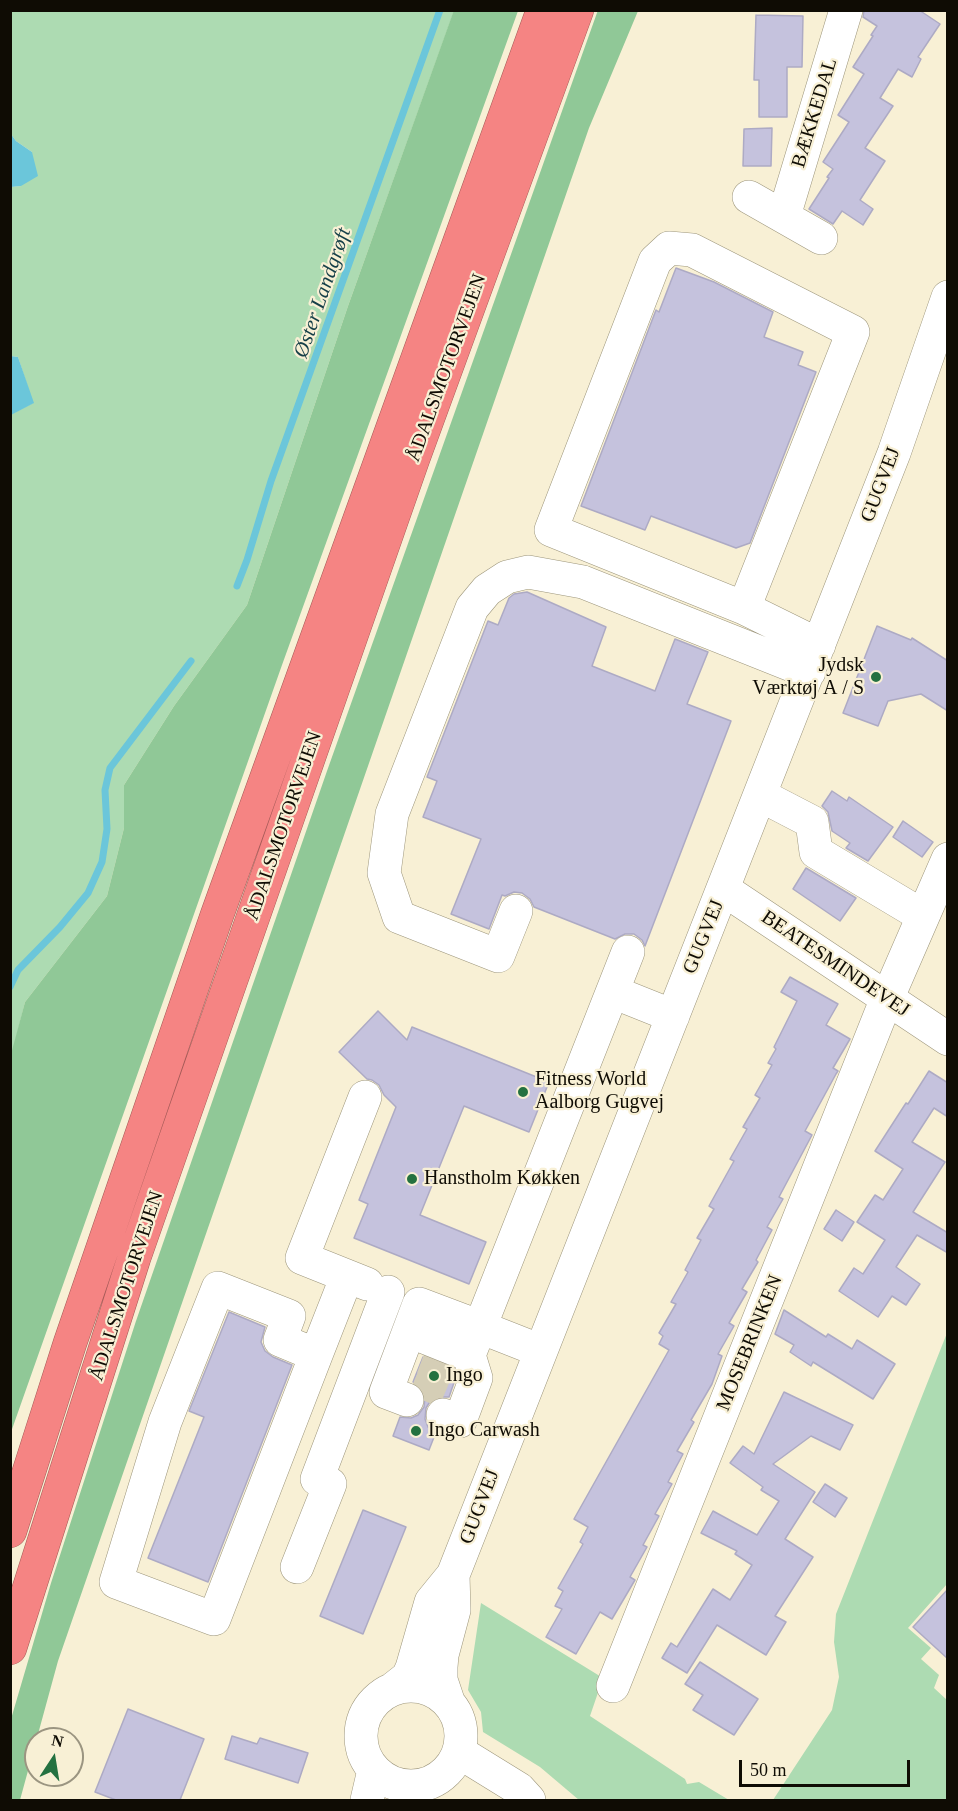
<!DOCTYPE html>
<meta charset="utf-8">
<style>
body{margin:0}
#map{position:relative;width:958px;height:1811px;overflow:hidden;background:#f8f0d5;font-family:"Times New Roman",serif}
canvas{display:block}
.frame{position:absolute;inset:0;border:12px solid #0f0c04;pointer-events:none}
.north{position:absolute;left:24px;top:1727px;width:60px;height:60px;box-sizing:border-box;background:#f8f0d5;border:2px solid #9b9581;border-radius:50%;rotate:12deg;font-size:16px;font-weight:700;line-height:24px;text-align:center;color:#0f0c04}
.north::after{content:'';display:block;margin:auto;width:21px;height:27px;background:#247140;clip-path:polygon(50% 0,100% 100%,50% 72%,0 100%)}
.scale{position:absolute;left:739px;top:1760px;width:171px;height:27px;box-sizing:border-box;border:3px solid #0f0c04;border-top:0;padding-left:8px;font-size:18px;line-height:21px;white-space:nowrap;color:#0f0c04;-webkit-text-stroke:4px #f8f0d5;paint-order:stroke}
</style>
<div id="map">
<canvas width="958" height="1811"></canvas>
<div class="frame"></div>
<div class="north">N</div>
<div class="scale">50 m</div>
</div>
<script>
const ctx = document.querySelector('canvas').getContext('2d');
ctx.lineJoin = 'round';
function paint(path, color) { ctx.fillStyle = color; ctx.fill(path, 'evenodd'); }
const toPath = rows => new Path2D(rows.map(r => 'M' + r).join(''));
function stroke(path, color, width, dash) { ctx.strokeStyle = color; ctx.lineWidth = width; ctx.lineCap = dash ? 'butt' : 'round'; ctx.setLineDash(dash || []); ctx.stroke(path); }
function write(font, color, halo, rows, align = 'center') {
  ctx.font = font + ' "Times New Roman",serif'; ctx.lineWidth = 4.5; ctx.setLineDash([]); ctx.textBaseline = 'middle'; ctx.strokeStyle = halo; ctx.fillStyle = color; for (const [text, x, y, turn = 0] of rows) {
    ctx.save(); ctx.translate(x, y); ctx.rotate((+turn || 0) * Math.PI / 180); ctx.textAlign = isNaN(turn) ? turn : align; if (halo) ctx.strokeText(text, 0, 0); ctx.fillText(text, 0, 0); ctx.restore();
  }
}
const green = toPath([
 [11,11,454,11,348,306,247,605,174,706,124,785,124,828,107,896,25,1002,11,1058,10,415,33,403,18,357,11,356,10,187,21,186,32,152,16,141,11,134],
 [947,1333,947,1584,908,1628,931,1648,921,1659,939,1675,934,1688,947,1700,947,1800,773,1800,832,1710,839,1677,834,1642,836,1614],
 [481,1603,603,1678,590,1716,685,1779,687,1784,699,1782,729,1800,579,1800,540,1767,483,1732,481,1712,468,1690]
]);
const forest = toPath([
 [454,10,518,11,282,665,11,1432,10,1058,25,1002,107,896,124,828,124,785,174,706,247,605,348,306],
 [598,10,638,11,589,128,58,1661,20,1800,11,1800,11,1719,51,1583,136,1321,327,771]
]);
const water = toPath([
 [11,134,16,141,32,152,38,176,21,186,11,187],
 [11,356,18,357,34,403,11,415]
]);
const stream = toPath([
 [237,586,247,560,271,481,440,10],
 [10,987,18,970,60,927,88,893,102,862,107,829,105,790,110,768,191,661]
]);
const building = toPath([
 [864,10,919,10,940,24,918,57,921,59,912,77,898,69,880,98,893,106,865,148,885,161,860,200,873,209,863,225,842,211,833,224,809,209,829,178,827,177,833,169,823,162,849,122,838,115,864,74,853,67,873,36,871,35,877,26,863,17,864,10],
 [756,15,803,16,802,67,787,67,787,117,759,117,759,80,754,80,756,15],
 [772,128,771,166,743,166,744,129,772,128],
 [676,268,714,282,773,312,764,337,803,352,798,365,816,372,750,543,736,548,651,516,645,530,581,506,656,310,659,312,676,268],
 [527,592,606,627,592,666,655,691,675,639,708,652,687,704,731,721,645,946,642,940,634,934,625,934,615,939,534,907,530,899,522,893,514,892,505,896,502,895,489,929,451,914,481,839,423,817,437,781,427,777,488,621,498,625,509,598,514,594,527,592],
 [877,626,911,640,912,638,948,661,948,711,921,694,888,701,878,726,843,713,877,626],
 [832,791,847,801,849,797,893,827,868,861,846,848,850,843,832,831,828,812,822,806,832,791],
 [903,821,933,842,922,857,893,837,903,821],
 [806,868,856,898,840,921,793,889,806,868],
 [790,977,838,1004,826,1025,850,1039,833,1068,838,1071,836,1074,805,1131,812,1135,779,1197,783,1199,767,1227,772,1230,756,1260,758,1262,742,1289,747,1292,729,1323,734,1326,718,1354,722,1356,712,1384,691,1420,694,1422,677,1451,683,1454,668,1482,672,1484,655,1514,659,1516,643,1545,647,1547,630,1577,635,1580,612,1619,600,1612,576,1654,546,1637,562,1609,555,1606,563,1591,558,1588,583,1544,580,1542,588,1527,574,1519,669,1350,659,1344,663,1336,659,1333,676,1304,671,1302,688,1272,685,1270,701,1240,697,1238,714,1209,709,1206,734,1161,730,1159,747,1129,743,1127,760,1098,755,1095,772,1065,768,1063,776,1049,774,1047,797,1001,781,992,790,977],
 [378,1011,407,1040,412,1027,549,1082,529,1132,464,1106,420,1215,486,1242,469,1284,354,1238,368,1204,359,1200,396,1107,384,1095,379,1085,372,1080,367,1079,339,1052,378,1011],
 [929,1071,948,1083,948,1117,934,1108,912,1142,945,1162,913,1212,948,1233,948,1253,917,1235,896,1267,920,1284,906,1305,892,1296,878,1317,839,1291,854,1268,863,1274,885,1240,857,1222,875,1195,883,1200,903,1169,875,1151,906,1103,908,1104,929,1071],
 [836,1210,854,1222,842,1241,824,1229,836,1210],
 [784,1310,826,1337,828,1334,852,1349,857,1340,895,1364,873,1399,813,1362,811,1366,790,1352,794,1345,775,1334,784,1310],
 [229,1312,265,1327,261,1342,265,1351,273,1357,292,1365,208,1582,148,1558,204,1417,189,1411,229,1312],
 [423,1357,454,1369,456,1377,449,1397,439,1397,431,1400,426,1408,425,1419,428,1427,436,1432,429,1450,393,1436,400,1417,411,1418,418,1415,424,1407,425,1396,421,1388,413,1382,423,1357],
 [784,1392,853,1425,840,1450,811,1436,773,1464,815,1492,785,1539,813,1557,775,1616,786,1622,766,1655,717,1625,687,1673,662,1658,671,1643,677,1647,713,1589,730,1600,752,1565,735,1554,737,1551,701,1533,713,1511,757,1535,779,1501,761,1490,763,1487,730,1463,743,1446,754,1454,784,1392],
 [825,1484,847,1498,835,1517,813,1502,825,1484],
 [363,1510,406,1527,363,1634,320,1616,363,1510],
 [948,1589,948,1659,913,1627,948,1589],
 [700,1662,758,1699,734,1735,693,1710,703,1695,685,1684,700,1662],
 [128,1709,204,1739,180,1800,116,1800,95,1792,128,1709],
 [232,1736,257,1744,260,1738,308,1753,298,1783,225,1759,232,1736]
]);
const minorTunnel = toPath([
 [423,1357,460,1371],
 [415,1379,451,1394]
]);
const minor = toPath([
 [749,197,821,238],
 [784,216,846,10],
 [744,608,853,332,692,250,669,248,655,261,551,530,744,608,819,645],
 [760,795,812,822,816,852,923,916],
 [723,889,948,1039],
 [516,911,498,956,399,917,384,873,392,814,472,608,487,590,507,577,528,572,583,582,809,672],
 [613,992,673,1016],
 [365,1097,302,1258,367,1284],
 [409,1331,469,1355],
 [541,1351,480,1327,628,952],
 [316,1355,280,1340,289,1316,218,1288,165,1422,116,1582,214,1619,316,1355,347,1276],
 [407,1400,386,1392,419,1304,480,1327,469,1355,476,1378,460,1421,443,1415],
 [297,1567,330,1484,317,1479,388,1292],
 '361 1736a50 50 0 1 1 100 0a50 50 0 1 1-100 0Z',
 [613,1686,881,1013,948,859],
 [394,1688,408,1677,412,1668,431,1602,453,1575,894,453,948,297],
 [448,1701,441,1680,441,1667,442,1655,454,1610,453,1575],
 [459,1752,519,1789,529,1800],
 [367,1800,374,1770]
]);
const highway = toPath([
 [10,1531,70,1343,217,915,543,10],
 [10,1648,134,1258,413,459,577,10]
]);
const markers = [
 [876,677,6,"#247140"],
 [523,1092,6,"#247140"],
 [412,1179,6,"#247140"],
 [434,1376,6,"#247140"],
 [416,1431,6,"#247140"]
];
const streetNames = [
 ["BÆKKEDAL",815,113,-73],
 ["ÅDALSMOTORVEJEN",447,368,-70],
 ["GUGVEJ",881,485,-69],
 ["ÅDALSMOTORVEJEN",284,826,-71],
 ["GUGVEJ",704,937,-68],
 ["BEATESMINDEVEJ",835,964,34],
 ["ÅDALSMOTORVEJEN",127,1286,-72],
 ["MOSEBRINKEN",750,1343,-68],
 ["GUGVEJ",480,1507,-69]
];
const poiNames = [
 ["Jydsk",864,666,"right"],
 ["Værktøj A / S",864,689,"right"],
 ["Fitness World",535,1080],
 ["Aalborg Gugvej",535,1103],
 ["Hanstholm Køkken",424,1179],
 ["Ingo",446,1376],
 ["Ingo Carwash",428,1431]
];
const waterNames = [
 ["Øster Landgrøft",323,293,-71]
];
paint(green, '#addbb2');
paint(forest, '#90c897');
paint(water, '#6bc6da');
stroke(stream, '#6bc6da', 7);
paint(building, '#c5c2dd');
stroke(building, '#adaac4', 1.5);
stroke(minorTunnel, '#d5ceb6', 33, [33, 16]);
stroke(minor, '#9d967c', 34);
stroke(highway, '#a45a57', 34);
stroke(minor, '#fff', 33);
stroke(highway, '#f58483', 33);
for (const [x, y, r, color] of markers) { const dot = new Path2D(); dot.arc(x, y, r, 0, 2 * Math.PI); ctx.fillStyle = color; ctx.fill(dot); stroke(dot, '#f8f0d5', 2); }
write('20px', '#0f0c04', '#f8f0d5', streetNames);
write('20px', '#0f0c04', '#f8f0d5', poiNames, 'left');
write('italic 21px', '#153f48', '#f8f0d5', waterNames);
</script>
